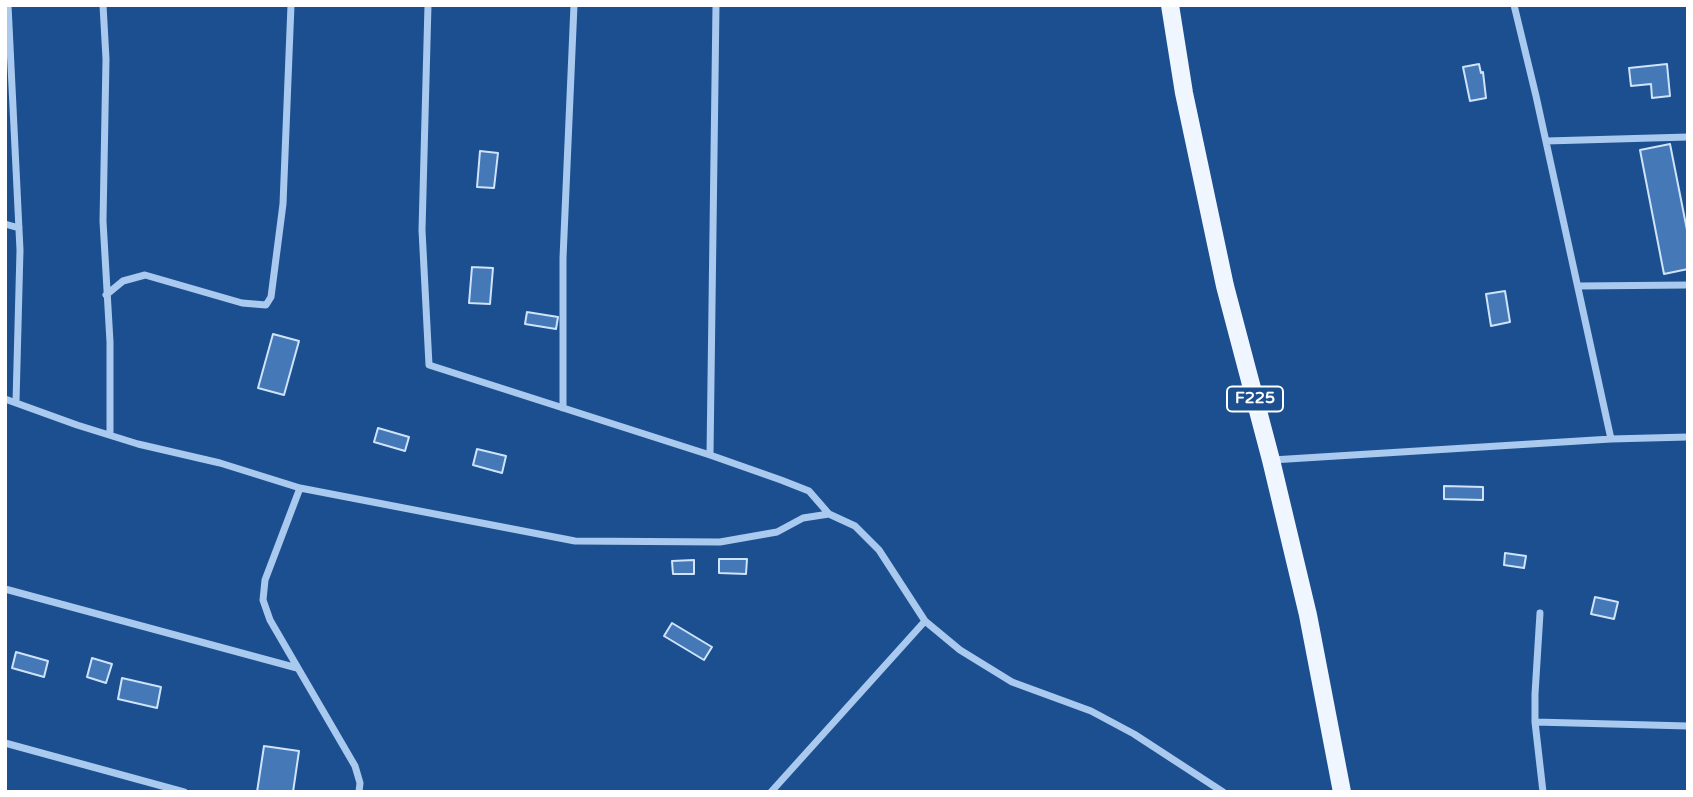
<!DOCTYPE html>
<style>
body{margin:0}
#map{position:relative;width:1693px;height:797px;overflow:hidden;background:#1b4f8f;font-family:"Varela Round",sans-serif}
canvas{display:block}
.frame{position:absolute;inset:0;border:7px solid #fff;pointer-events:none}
</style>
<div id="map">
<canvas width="1693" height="797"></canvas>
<div class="frame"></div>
</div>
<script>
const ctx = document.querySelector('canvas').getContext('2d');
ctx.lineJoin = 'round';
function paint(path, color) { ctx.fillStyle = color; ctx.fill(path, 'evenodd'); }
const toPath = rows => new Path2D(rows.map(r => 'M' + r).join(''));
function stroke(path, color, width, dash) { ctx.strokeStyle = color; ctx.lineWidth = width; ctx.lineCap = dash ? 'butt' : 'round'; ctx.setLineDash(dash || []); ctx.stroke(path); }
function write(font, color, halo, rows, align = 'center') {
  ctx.font = font + ' "Varela Round",sans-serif'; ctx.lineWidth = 5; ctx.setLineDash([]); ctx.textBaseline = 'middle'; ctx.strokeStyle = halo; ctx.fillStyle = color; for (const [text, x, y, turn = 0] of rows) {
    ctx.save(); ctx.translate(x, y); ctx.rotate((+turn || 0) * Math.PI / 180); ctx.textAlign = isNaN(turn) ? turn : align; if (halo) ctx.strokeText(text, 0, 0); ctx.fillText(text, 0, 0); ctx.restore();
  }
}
const building = toPath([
 [1479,64,1481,73,1483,72,1486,98,1470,101,1463,67,1479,64],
 [1667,64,1670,96,1652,98,1651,84,1631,86,1629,68,1667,64],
 [1670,144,1688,235,1688,269,1664,274,1640,150,1670,144],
 [480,151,498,153,494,188,477,187,480,151],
 [472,267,493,268,490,304,469,303,472,267],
 [1505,291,1510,322,1491,326,1486,294,1505,291],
 [527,312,558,317,556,329,525,324,527,312],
 [273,334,299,341,284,395,258,388,273,334],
 [378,428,409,437,405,451,374,442,378,428],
 [477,449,506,456,502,473,473,465,477,449],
 [1444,486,1483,487,1483,500,1444,499,1444,486],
 [1505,553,1526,556,1524,568,1504,565,1505,553],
 [719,559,747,559,746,574,719,573,719,559],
 [694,560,694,574,673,574,672,561,694,560],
 [1595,597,1618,602,1614,619,1591,614,1595,597],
 [672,623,712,647,704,660,664,636,672,623],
 [16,652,48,661,44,677,12,668,16,652],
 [92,658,112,664,106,683,87,677,92,658],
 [122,678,161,687,157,708,118,699,122,678],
 [264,746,299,751,293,792,257,792,264,746]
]);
const minor = toPath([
 [8,5,20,250,16,402],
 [103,5,106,59,103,221,110,342,110,435],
 [428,5,422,230,429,365,710,455,781,480,809,491,829,514],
 [1514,5,1536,96,1611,439],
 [1546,141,1688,137],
 [5,224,19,228],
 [1579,286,1688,285],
 [106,295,123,281,145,275,242,303,266,305,271,297,283,204,291,5],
 [5,399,77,425,138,444,220,463,300,488,575,541,720,542,777,532,803,518,829,514,855,526,879,550,925,621,960,650,1012,682,1091,711,1134,734,1223,792],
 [563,408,563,258,574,5],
 [710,455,716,5],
 [1272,460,1611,439,1688,437],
 [300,488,265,580,263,600,270,620,355,766,360,783,359,792],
 [5,589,297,668],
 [1540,613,1535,694,1535,722,1543,792],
 [1535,722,1688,726],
 [5,743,184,792],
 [771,792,925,621]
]);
const primary = toPath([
 [1170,5,1184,93,1225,286,1271,460,1308,615,1342,792]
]);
const shields = [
 [1255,399,56]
];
const shieldNames = [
 ["F225",1255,399]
];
paint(building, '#4478b7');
stroke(building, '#cfe3fa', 2);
stroke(minor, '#a9c9ee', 7);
stroke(primary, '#f0f6ff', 18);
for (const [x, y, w] of shields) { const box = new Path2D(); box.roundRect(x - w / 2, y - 12.5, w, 25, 5); ctx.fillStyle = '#1b4f8f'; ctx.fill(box); stroke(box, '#fff', 2); }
write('bold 16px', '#fff', null, shieldNames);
</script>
